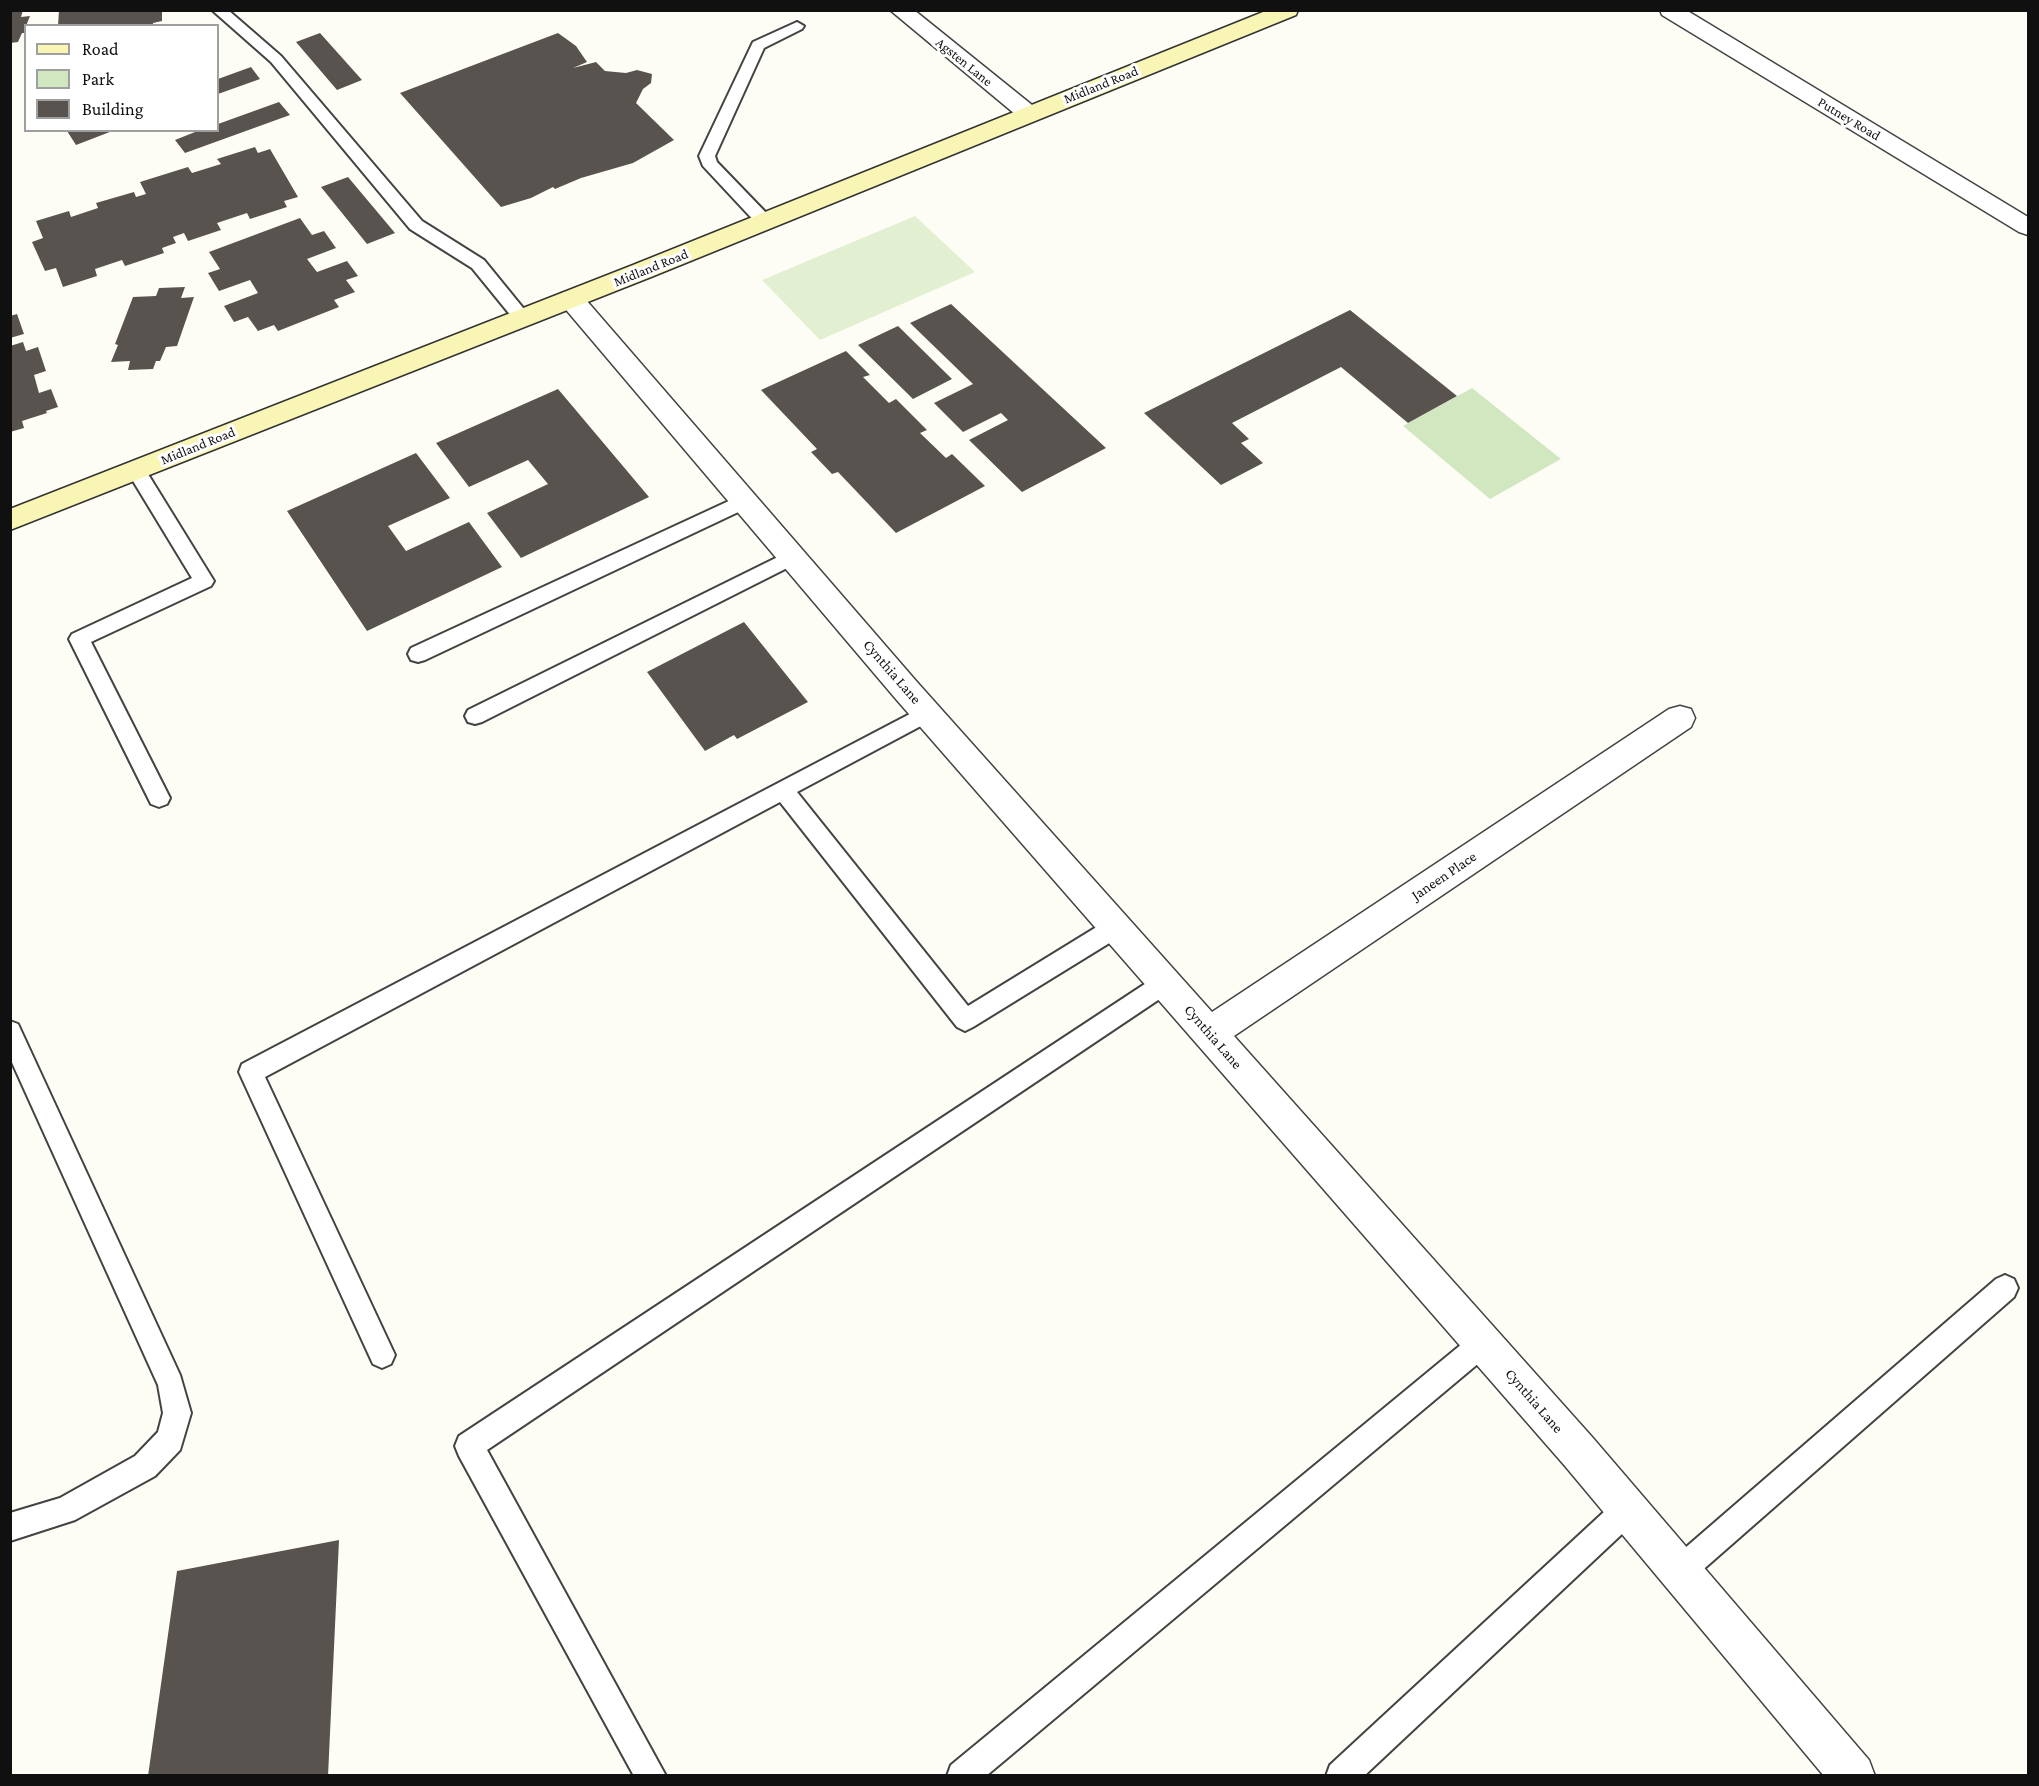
<!DOCTYPE html>
<style>
body{margin:0}
#map{position:relative;width:2039px;height:1786px;overflow:hidden;background:#fefdf5;font-family:"Crimson Pro",serif}
canvas{display:block}
.frame{position:absolute;inset:0;border:12px solid #101010;pointer-events:none}
.legend{position:absolute;left:24px;top:24px;width:195px;height:108px;box-sizing:border-box;background:#fff;border:2px solid #9f9f9f;margin:0;padding:8px 10px;list-style:none;font-size:18px;color:#101010}
.legend li{display:flex;align-items:center;gap:12px;height:30px}
.legend b{width:30px;border:2px solid #9f9f9f}
</style>
<div id="map">
<canvas width="2039" height="1786"></canvas>
<div class="frame"></div>
<ul class="legend">
<li><b style="height:8px;background:#f9f6b5"></b>Road</li>
<li><b style="height:16px;background:#d1e7c0"></b>Park</li>
<li><b style="height:16px;background:#58534e"></b>Building</li>
</ul>
</div>
<script>
const ctx = document.querySelector('canvas').getContext('2d');
ctx.lineJoin = 'round';
function paint(path, color) { ctx.fillStyle = color; ctx.fill(path, 'evenodd'); }
const toPath = rows => new Path2D(rows.map(r => 'M' + r).join(''));
function stroke(path, color, width, dash) { ctx.strokeStyle = color; ctx.lineWidth = width; ctx.lineCap = dash ? 'butt' : 'round'; ctx.setLineDash(dash || []); ctx.stroke(path); }
function write(font, color, halo, rows, align = 'center') {
  ctx.font = font + ' "Crimson Pro",serif'; ctx.lineWidth = 6; ctx.setLineDash([]); ctx.textBaseline = 'middle'; ctx.strokeStyle = halo; ctx.fillStyle = color; for (const [text, x, y, turn = 0] of rows) {
    ctx.save(); ctx.translate(x, y); ctx.rotate((+turn || 0) * Math.PI / 180); ctx.textAlign = isNaN(turn) ? turn : align; if (halo) ctx.strokeText(text, 0, 0); ctx.fillText(text, 0, 0); ctx.restore();
  }
}
const green = toPath([
 [1472,388,1561,459,1490,499,1403,426]
]);
const pitch = toPath([
 [915,216,975,272,820,340,762,280]
]);
const building = toPath([
 [10,10,23,10,21,17,30,16,26,26,26,33,22,33,18,42,10,43],
 [59,10,162,10,162,21,153,23,153,26,58,26],
 [320,33,362,80,337,90,296,42],
 [558,33,576,46,587,62,573,68,596,62,605,71,626,73,637,70,652,74,651,83,643,89,636,103,674,140,633,163,581,178,555,189,553,187,531,198,501,207,400,93],
 [251,67,260,79,218,94,218,79],
 [279,102,290,115,185,153,175,140,200,130,218,130,218,124],
 [115,130,76,145,67,131,69,130],
 [255,147,258,153,270,149,298,197,284,201,287,207,250,219,247,213,217,223,221,230,188,241,184,233,173,237,176,243,162,248,164,253,125,266,122,260,95,269,97,276,63,287,56,268,45,271,32,242,43,238,36,221,69,211,71,217,98,208,96,203,134,192,136,197,146,194,140,182,188,167,192,173,221,164,217,159],
 [348,177,395,233,367,244,321,187],
 [300,218,312,235,324,231,336,248,307,259,317,272,347,261,358,276,346,280,355,292,334,300,339,307,278,331,274,325,258,331,248,317,234,322,224,306,258,293,250,280,219,291,208,273,220,269,209,252],
 [185,287,181,298,194,297,177,346,166,347,160,361,156,361,153,369,128,370,130,361,111,362,118,345,115,344,133,297,156,296,159,288],
 [951,304,1106,448,1022,492,969,440,1008,420,1001,413,963,432,934,403,973,384,910,323],
 [1350,310,1457,396,1408,423,1341,367,1232,423,1249,439,1241,443,1263,463,1221,485,1144,413],
 [17,314,24,334,10,338,10,316],
 [898,326,952,379,913,399,858,345],
 [23,342,26,351,38,347,46,371,34,375,39,393,51,389,58,407,46,411,47,413,22,421,24,428,10,432,10,346],
 [846,351,870,375,863,377,889,403,896,399,927,430,920,433,946,458,952,454,985,486,896,533,838,472,832,474,811,452,817,449,761,390],
 [558,389,649,497,521,558,487,513,548,484,528,460,469,487,436,443],
 [416,453,450,498,388,526,406,551,469,522,502,567,367,631,287,511],
 [744,622,808,702,737,739,734,735,705,751,647,672],
 [339,1540,328,1776,148,1776,177,1571]
]);
const service = toPath([
 [212,10,228,10,281,56,422,221,484,260,528,314,531,318,528,322,516,322,472,268,410,229,271,62,212,10],
 [797,22,804,26,802,29,764,48,715,156,717,162,771,218,773,222,771,226,765,227,759,226,703,166,699,156,753,42,797,22],
 [136,464,143,466,214,581,211,586,91,642,170,798,167,804,159,807,151,804,69,639,72,634,192,578,127,471,129,466,136,464],
 [744,494,751,496,754,501,751,506,425,660,418,662,411,660,408,654,411,648,744,494],
 [792,550,799,552,802,557,799,562,482,722,475,724,468,722,465,716,468,710,792,550],
 [927,705,934,707,937,713,934,719,797,792,968,1006,1108,920,1116,917,1124,920,1127,927,1124,934,973,1027,965,1031,957,1027,780,802,265,1077,395,1355,391,1364,382,1368,373,1364,239,1072,242,1064,927,705],
 [1165,973,1173,976,1177,983,1173,990,487,1450,666,1776,634,1776,459,1456,455,1446,459,1436,1157,976,1165,973],
 [10,1021,18,1024,180,1375,191,1413,180,1450,155,1476,75,1520,10,1541,10,1513,60,1498,135,1456,158,1432,163,1413,158,1385,10,1058,10,1021],
 [2005,1275,2014,1279,2018,1288,2014,1297,1690,1581,1680,1585,1670,1581,1666,1571,1670,1561,1996,1279,2005,1275],
 [1483,1330,1492,1334,1496,1343,1492,1352,986,1776,947,1776,951,1765,1474,1334,1483,1330],
 [1628,1495,1638,1499,1642,1509,1638,1519,1364,1776,1326,1776,1330,1765,1618,1499,1628,1495]
]);
const minor = toPath([
 [890,10,914,10,1037,109,1040,114,1037,119,1029,121,1021,119,890,10],
 [571,291,580,293,917,682,1212,1012,1669,709,1680,706,1691,709,1695,718,1691,727,1234,1036,1593,1438,1869,1760,1875,1776,1824,1776,1565,1466,895,698,562,305,558,299,562,293,571,291]
]);
const tertiary = toPath([
 [1660,10,1686,10,2028,217,2028,235,2019,232,1662,15,1660,10]
]);
const secondary = toPath([
 [1268,10,1298,10,1296,15,651,277,10,530,10,509,633,265,1268,10]
]);
const farStreetnames = [
 ["Agsten Lane",964,62,39],
 ["Midland Road",1101,85,-22],
 ["Putney Road",1849,119,31],
 ["Midland Road",651,268,-22],
 ["Midland Road",198,446,-22]
];
const streetNames = [
 ["Cynthia Lane",892,672,49],
 ["Janeen Place",1444,876,-34],
 ["Cynthia Lane",1213,1037,49],
 ["Cynthia Lane",1534,1401,49]
];
paint(green, '#d1e7c0');
paint(pitch, '#e2efd1');
paint(building, '#58534e');
stroke(service, '#434343', 4);
stroke(minor, '#434343', 3);
stroke(tertiary, '#434343', 3);
stroke(secondary, '#323232', 3);
paint(service, '#fff');
paint(minor, '#fff');
paint(tertiary, '#fff');
paint(secondary, '#f9f6b5');
write('14px', '#101010', '#fff', farStreetnames);
write('15px', '#101010', '#fff', streetNames);
</script>
